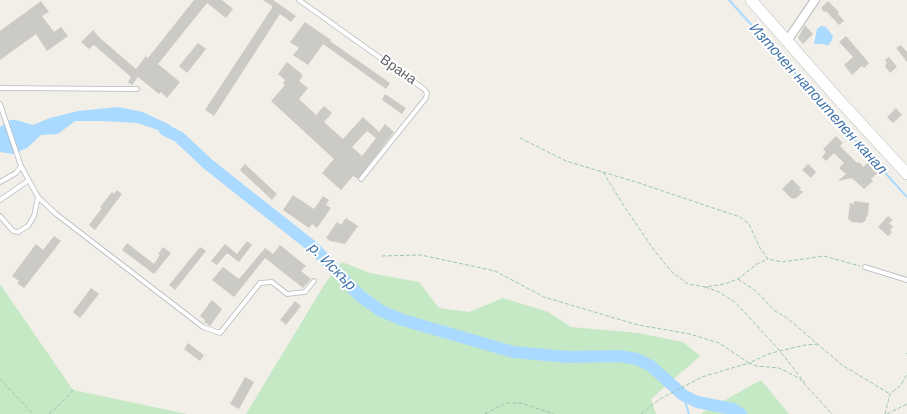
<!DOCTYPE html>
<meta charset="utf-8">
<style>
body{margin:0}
canvas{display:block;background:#f1efe8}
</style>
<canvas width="907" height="414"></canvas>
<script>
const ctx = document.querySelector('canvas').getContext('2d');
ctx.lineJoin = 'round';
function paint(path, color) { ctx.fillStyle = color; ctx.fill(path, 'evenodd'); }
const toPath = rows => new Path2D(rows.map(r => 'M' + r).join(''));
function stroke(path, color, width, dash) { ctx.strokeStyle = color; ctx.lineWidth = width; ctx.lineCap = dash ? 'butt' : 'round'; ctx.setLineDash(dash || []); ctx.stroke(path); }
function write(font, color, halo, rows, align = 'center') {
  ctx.font = font + ' Helvetica,sans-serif'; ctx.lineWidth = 4; ctx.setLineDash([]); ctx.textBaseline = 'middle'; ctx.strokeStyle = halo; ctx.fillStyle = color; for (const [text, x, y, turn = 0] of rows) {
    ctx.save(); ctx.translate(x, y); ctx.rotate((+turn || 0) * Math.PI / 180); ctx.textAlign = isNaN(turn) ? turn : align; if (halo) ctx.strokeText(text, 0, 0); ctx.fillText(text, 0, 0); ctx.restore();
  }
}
const green = toPath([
 [342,262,370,273,419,282,439,308,469,312,503,298,548,312,571,327,638,333,683,342,700,356,651,399,656,414,246,414,326,282],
 [0,284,73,390,187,414,0,414],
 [761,380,789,414,702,414,702,413]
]);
const water = toPath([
 [821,26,826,27,833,36,832,40,828,46,824,44,814,44,817,29],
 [118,107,143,112,170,125,179,137,137,123,102,121,75,121,58,134,41,135,27,148,13,154,0,152,0,127,10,120,16,120,33,125,50,118,78,111]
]);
const stream = toPath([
 [729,0,907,197],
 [683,395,689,414]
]);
const river = toPath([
 [165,130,179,137,209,165,313,247,360,296,381,311,403,320,513,352,568,357,619,356,637,359,651,366,683,395,697,402,733,409,741,414]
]);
const building = toPath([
 [194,0,222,0,233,9,226,18,207,3,158,64,180,82,167,98,161,92,159,94,138,77,132,85,128,82,131,77,94,45,89,49,81,42,93,30,100,38,136,69,146,56,148,58],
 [263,0,273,0,296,16,291,22,280,14,214,116,205,110,272,8,272,6],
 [41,1,49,12,42,16,54,32,61,27,68,36,47,51,36,34,0,60,0,31],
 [828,1,839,12,838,14,844,21,839,25,826,11,824,12,821,8],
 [305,22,331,40,330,41,390,83,386,89,323,44,308,65,293,55,299,48,290,42],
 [805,25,813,34,803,44,798,38],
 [846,36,869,63,864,68,862,66,852,75,844,65,853,57,839,42],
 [198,43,206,49,187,73,179,66],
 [901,45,907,52,907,62,896,48],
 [889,57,897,67,890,73,885,66,887,63,885,60],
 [287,62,302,74,301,75,303,76,299,81,308,88,299,99,316,115,324,106,332,113,324,122,343,139,363,117,379,132,385,124,394,132,358,179,353,176,341,190,322,173,334,159,271,101,285,85,283,83,285,80,278,74],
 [367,131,376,138,362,156,352,147],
 [385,94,406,108,402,114,382,100],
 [896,108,902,115,893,123,887,117],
 [836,136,843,143,840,146,857,163,859,162,863,167,870,161,879,172,871,179,873,181,864,189,852,178,838,181,846,174,839,168,844,163,834,153,826,161,822,157,826,152,823,149],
 [245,164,277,194,272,200,240,170],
 [808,164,816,172,811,178,802,170],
 [792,179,801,188,799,189,803,192,795,199,793,198,792,199,782,189],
 [117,190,122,194,95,230,89,225,102,208,100,207,112,192,114,194],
 [293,195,314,209,323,196,329,200,326,205,331,208,317,228,312,224,309,228,283,210],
 [854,201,869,203,868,216,866,217,866,220,862,223,852,222,848,219,850,203,854,204],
 [888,216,893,220,889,223,893,227,890,230,892,232,888,236,878,227],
 [346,218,358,226,345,244,330,241,326,238,337,222,341,225],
 [54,236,61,241,24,288,17,283,19,281,12,276,36,244,43,250],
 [247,241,252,245,239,262,227,253,217,265,211,261,225,244,237,254],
 [127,243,154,264,160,255,158,254,163,247,171,253,154,274,122,250],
 [280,245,306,266,301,271,311,279,303,288,265,258,234,297,212,280,223,267,239,279,265,248,273,254],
 [200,247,206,251,175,290,169,285],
 [91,288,99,294,80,318,73,312],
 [212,300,222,309,210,326,204,322,205,320,200,316],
 [295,301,301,306,286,325,280,320],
 [188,343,204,355,200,361,184,349],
 [245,377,254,382,239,409,230,404]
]);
const path = toPath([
 [520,138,566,161,636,182,740,217,749,224,760,248,768,259,782,262,824,256,860,266],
 [603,172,624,206,654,250,672,272,688,284,706,287,724,284,738,279,757,264,768,259],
 [382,256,421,255,495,271,544,297,638,325,690,334,719,343,749,363,771,353,805,345,818,344],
 [738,279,756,291,775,311,787,318,842,365,890,394],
 [705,287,719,292,736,303,780,351,805,383],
 [906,353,907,354],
 [0,379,33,414],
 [49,414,60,404,73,390],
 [485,414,506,403,521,403,554,414],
 [641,414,660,399,702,377,749,363,757,366,779,368,799,378,832,414],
 [885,414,890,394,901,385,907,374],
 [887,414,907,404]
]);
const lane = toPath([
 [299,0,424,89,427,93,426,98,361,179],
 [0,88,137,89],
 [0,104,21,166,38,197,56,214,203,327,220,333,260,283,272,282,287,294,305,292,314,281],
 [0,182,16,173,21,166],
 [0,200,29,180],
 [0,216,13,231,18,232,28,226,34,216,38,197],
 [865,267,907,280]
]);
const street = toPath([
 [787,41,815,0]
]);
const secondary = toPath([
 [751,0,839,100,907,174]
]);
const streetNames = [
 ["Врана",398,70,35]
];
const waterNames = [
 ["Източен напоителен канал",818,99,48],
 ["р. Искър",332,267,45]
];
paint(green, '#c5e8c5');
paint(water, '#aadaff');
stroke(stream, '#aadaff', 2);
stroke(river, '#aadaff', 12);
paint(building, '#cccac5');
stroke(lane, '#b5b8bc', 5.5);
stroke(street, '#b5b8bc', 10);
stroke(secondary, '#b6babf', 12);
stroke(path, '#9cc7a9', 1, [4, 2]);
stroke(lane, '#fff', 4);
stroke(street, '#fff', 8);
stroke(secondary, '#fff', 11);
write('14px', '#5f6368', '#fff', streetNames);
write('italic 15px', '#4174aa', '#fff', waterNames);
</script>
